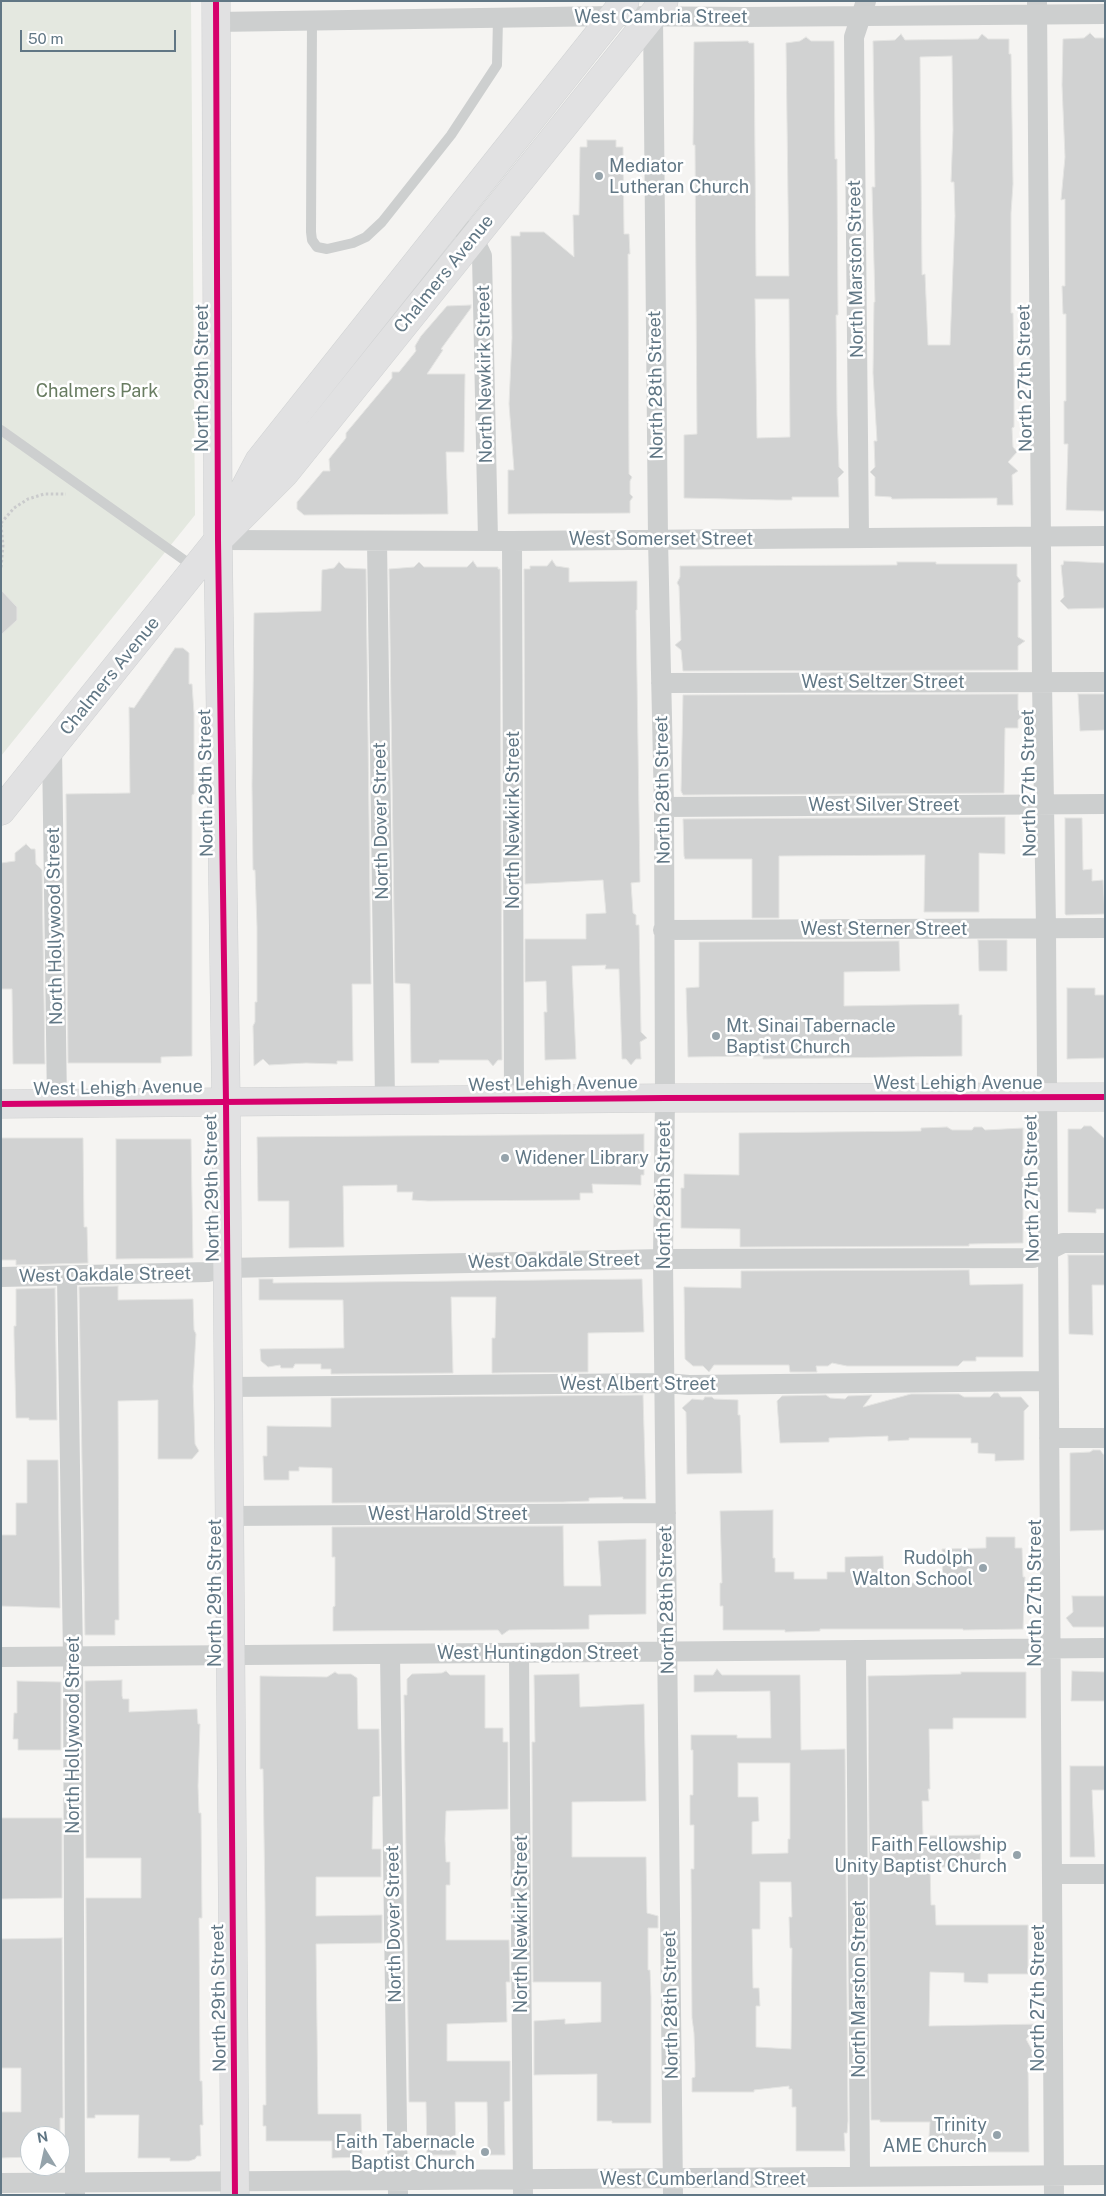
<!DOCTYPE html>
<style>
body{margin:0}
#map{position:relative;width:1106px;height:2196px;overflow:hidden;background:#f5f4f2;font-family:"Public Sans",sans-serif}
canvas{display:block}
.frame{position:absolute;inset:0;border:2px solid #617785;pointer-events:none}
.north{position:absolute;left:20px;top:2126px;width:50px;height:50px;box-sizing:border-box;background:#fff;border:1px solid #c0c9ce;border-radius:50%;rotate:350deg;font-size:14px;font-weight:700;line-height:20px;text-align:center;color:#617785}
.north::after{content:'';display:block;margin:auto;width:18px;height:22px;background:#95a3ab;clip-path:polygon(50% 0,100% 100%,50% 72%,0 100%)}
.scale{position:absolute;left:20px;top:30px;width:156px;height:22px;box-sizing:border-box;border:2px solid #617785;border-top:0;padding-left:6px;font-size:15px;line-height:18px;white-space:nowrap;color:#617785;-webkit-text-stroke:4px #fff;paint-order:stroke}
</style>
<div id="map">
<canvas width="1106" height="2196"></canvas>
<div class="frame"></div>
<div class="north">N</div>
<div class="scale">50 m</div>
</div>
<script>
const ctx = document.querySelector('canvas').getContext('2d');
ctx.lineJoin = 'round';
function paint(path, color) { ctx.fillStyle = color; ctx.fill(path, 'evenodd'); }
const toPath = rows => new Path2D(rows.map(r => 'M' + r).join(''));
function stroke(path, color, width, dash) { ctx.strokeStyle = color; ctx.lineWidth = width; ctx.lineCap = dash ? 'butt' : 'round'; ctx.setLineDash(dash || []); ctx.stroke(path); }
function write(font, color, halo, rows, align = 'center') {
  ctx.font = font + ' "Public Sans",sans-serif'; ctx.lineWidth = 5; ctx.setLineDash([]); ctx.textBaseline = 'middle'; ctx.strokeStyle = halo; ctx.fillStyle = color; for (const [text, x, y, turn = 0] of rows) {
    ctx.save(); ctx.translate(x, y); ctx.rotate((+turn || 0) * Math.PI / 180); ctx.textAlign = isNaN(turn) ? turn : align; if (halo) ctx.strokeText(text, 0, 0); ctx.fillText(text, 0, 0); ctx.restore();
  }
}
const green = toPath([
 [1,1,191,1,195,515,1,756]
]);
const building = toPath([
 [1090,33,1095,38,1105,38,1105,511,1066,510,1068,444,1064,444,1064,401,1066,401,1066,314,1063,314,1062,286,1065,286,1065,199,1061,200,1065,157,1062,85,1063,39,1084,38,1090,33],
 [901,34,905,40,978,39,982,34,988,39,1009,39,1009,54,1011,54,1013,184,1011,213,1011,313,1013,313,1014,371,1014,427,1012,428,1013,447,1017,452,1008,462,1018,471,1012,475,1013,505,997,505,997,498,892,499,891,497,875,496,875,477,870,472,875,467,874,441,877,441,873,373,874,302,875,302,872,187,875,187,873,41,895,40,901,34],
 [952,56,953,130,951,182,954,182,955,216,950,345,928,345,925,274,922,275,920,57,952,56],
 [806,37,811,41,834,41,835,159,837,159,837,173,838,315,836,315,837,415,839,467,844,472,838,478,839,497,792,497,792,500,777,500,684,498,684,435,697,434,695,145,693,145,694,42,748,41,749,43,754,43,756,276,789,276,786,43,800,41,806,37],
 [755,299,789,299,790,437,757,438,755,299],
 [587,140,616,140,616,147,623,147,624,234,629,234,630,254,628,254,629,474,632,477,630,481,630,494,633,497,630,501,630,513,508,514,508,470,514,470,509,404,512,338,511,236,520,236,520,232,544,232,574,257,573,215,579,215,580,147,587,147,587,140],
 [471,305,471,308,441,349,443,350,427,374,465,374,464,452,446,452,448,514,304,515,297,509,297,502,323,471,330,471,329,459,346,438,346,433,392,378,392,372,399,372,416,351,415,346,421,336,447,306,471,305],
 [552,560,556,566,569,568,569,582,637,581,637,610,636,610,640,882,631,883,633,913,636,915,636,925,639,925,641,1032,647,1038,640,1042,641,1059,636,1059,631,1065,626,1059,622,1059,619,969,605,969,606,965,572,966,576,1059,545,1060,544,1012,547,1012,546,981,525,982,525,939,586,939,586,914,606,913,603,880,525,884,524,569,530,569,530,566,547,566,552,560],
 [473,561,477,567,498,567,498,569,500,569,502,1060,498,1060,493,1066,488,1060,439,1060,439,1063,411,1063,410,984,395,983,389,569,414,567,419,562,424,567,467,567,473,561],
 [1064,561,1105,563,1105,608,1068,609,1060,601,1064,597,1061,565,1063,565,1064,561],
 [339,562,345,568,366,569,371,984,352,984,353,1061,337,1061,337,1064,306,1063,269,1065,263,1059,254,1066,253,1026,255,1022,255,1002,257,1002,257,927,255,870,253,870,252,785,254,613,321,611,322,570,334,568,339,562],
 [897,562,936,562,936,564,1017,564,1017,576,1021,581,1018,583,1018,637,1025,641,1018,646,1018,670,683,671,681,650,675,645,681,640,679,586,677,583,680,577,680,566,897,565,897,562],
 [1,590,17,607,17,620,1,635,1,590],
 [175,648,183,648,189,653,189,684,192,684,194,713,194,794,192,795,192,1056,161,1057,161,1063,68,1063,66,794,130,793,129,707,134,708,175,648],
 [1018,694,1018,710,1025,714,1018,720,1018,728,1005,728,1004,793,683,795,681,791,683,695,1018,694],
 [1078,694,1105,694,1105,730,1080,731,1078,694],
 [1005,817,1005,854,979,853,979,912,924,912,925,855,779,856,779,918,752,918,752,859,685,859,684,856,683,819,1005,817],
 [1065,818,1082,818,1083,870,1092,869,1092,881,1103,880,1105,914,1066,915,1065,914,1065,818],
 [26,844,31,849,35,849,36,864,42,870,45,1064,13,1064,12,989,1,989,1,863,15,861,15,853,26,844],
 [978,940,1007,940,1007,971,979,971,978,940],
 [899,941,900,971,844,972,844,1006,959,1004,959,1015,962,1015,962,1056,763,1059,763,1056,688,1057,686,988,699,987,699,942,899,941],
 [1067,988,1095,988,1095,995,1105,995,1105,1058,1067,1059,1067,988],
 [1084,1126,1091,1126,1105,1139,1105,1209,1096,1209,1096,1213,1068,1212,1068,1129,1081,1129,1084,1126],
 [947,1127,952,1130,972,1130,974,1127,982,1127,985,1130,1023,1128,1023,1243,969,1244,969,1246,740,1247,740,1229,681,1228,681,1188,684,1188,684,1174,739,1175,739,1133,921,1131,921,1128,947,1127],
 [644,1134,644,1175,641,1175,641,1185,592,1184,593,1193,580,1193,580,1200,428,1201,412,1200,413,1192,397,1192,397,1185,343,1186,344,1247,289,1248,289,1201,258,1201,257,1137,644,1134],
 [1,1138,83,1138,84,1227,87,1227,88,1263,16,1265,16,1260,1,1260,1,1138],
 [116,1139,191,1139,193,1258,116,1259,116,1139],
 [1068,1255,1105,1255,1105,1285,1092,1285,1093,1335,1069,1334,1068,1255],
 [969,1270,970,1285,1023,1284,1023,1357,976,1357,976,1361,963,1361,958,1366,847,1366,832,1363,828,1366,816,1366,817,1372,790,1372,789,1365,714,1365,709,1372,703,1366,693,1366,685,1359,684,1287,741,1288,741,1271,969,1270],
 [259,1279,273,1279,273,1283,642,1279,644,1332,588,1333,588,1372,492,1373,492,1338,495,1338,496,1297,451,1297,453,1373,331,1374,331,1369,321,1369,321,1364,295,1364,293,1368,281,1368,280,1365,268,1367,261,1361,260,1349,344,1348,343,1300,259,1300,259,1279],
 [118,1286,118,1300,193,1299,194,1330,196,1334,193,1386,195,1444,199,1451,192,1459,158,1459,158,1400,118,1401,119,1620,115,1620,115,1635,85,1635,79,1287,118,1286],
 [55,1288,57,1420,29,1420,29,1418,16,1418,14,1335,14,1326,16,1326,16,1289,55,1288],
 [994,1393,998,1393,1001,1397,1021,1397,1029,1406,1024,1411,1024,1460,995,1461,995,1454,978,1453,978,1443,971,1443,971,1438,909,1438,909,1440,888,1441,888,1436,829,1438,829,1442,780,1443,777,1401,782,1396,826,1395,830,1398,845,1399,848,1396,872,1395,863,1407,911,1394,959,1394,964,1397,990,1397,994,1393],
 [643,1395,646,1499,623,1499,623,1497,589,1498,589,1501,563,1502,332,1503,332,1468,299,1467,299,1471,289,1471,289,1480,264,1480,263,1456,267,1456,267,1426,331,1427,331,1398,643,1395],
 [705,1397,712,1397,714,1399,738,1400,738,1415,740,1415,742,1473,687,1474,686,1412,682,1408,692,1399,703,1400,705,1397],
 [1093,1450,1100,1450,1104,1455,1105,1530,1070,1531,1070,1453,1090,1452,1093,1450],
 [27,1460,58,1460,60,1608,1,1606,1,1535,16,1535,16,1503,27,1503,27,1460],
 [773,1510,773,1558,775,1558,775,1572,794,1572,794,1579,827,1579,827,1572,845,1572,845,1557,883,1556,884,1583,943,1583,942,1549,986,1548,986,1537,1015,1537,1015,1548,1022,1548,1023,1577,1025,1577,1023,1629,963,1630,963,1629,820,1629,820,1631,785,1632,785,1630,723,1630,723,1606,720,1606,720,1583,722,1583,720,1511,773,1510],
 [563,1526,564,1586,601,1586,598,1541,646,1539,646,1614,589,1615,589,1629,509,1630,502,1635,498,1630,333,1631,333,1607,335,1606,335,1557,332,1557,332,1527,563,1526],
 [1072,1596,1105,1596,1105,1627,1073,1627,1066,1618,1073,1612,1072,1596],
 [717,1669,722,1675,800,1675,801,1750,845,1749,848,2121,847,2133,844,2133,845,2151,796,2151,796,2107,792,2107,792,2089,789,2089,789,2086,754,2090,754,2092,692,2092,692,2078,695,2077,695,2063,694,2033,692,2018,691,1869,694,1869,694,1825,690,1825,690,1795,693,1795,693,1750,691,1750,691,1735,737,1735,737,1738,771,1738,770,1691,694,1692,694,1675,713,1675,717,1669],
 [738,1763,790,1763,790,1839,788,1839,788,1853,752,1854,752,1822,759,1821,758,1797,738,1797,738,1763],
 [760,1882,791,1882,792,1917,789,1917,790,1948,792,1948,791,2049,756,2047,756,2006,760,2006,759,1988,753,1988,752,1929,760,1929,760,1882],
 [446,1671,450,1675,485,1675,485,1728,503,1728,503,1742,508,1742,508,1809,446,1811,445,1839,446,1862,450,1862,450,1885,446,1885,446,1940,509,1940,510,1982,506,1982,507,2022,447,2024,447,2061,510,2061,510,2101,504,2102,505,2155,488,2155,487,2102,455,2102,456,2155,427,2155,426,2102,409,2102,404,1695,407,1695,407,1679,412,1674,442,1673,446,1671],
 [1072,1671,1105,1672,1105,1701,1071,1701,1072,1671],
 [335,1672,338,1674,351,1674,357,1678,358,1729,379,1729,380,1796,373,1797,372,1849,381,1849,381,1877,316,1877,316,1916,382,1915,382,1943,316,1944,318,2114,361,2114,362,2157,332,2158,332,2141,266,2141,266,2126,263,2126,263,2105,266,2105,265,1902,263,1769,260,1769,260,1676,327,1677,335,1672],
 [961,1672,1026,1672,1026,1718,953,1718,953,1729,929,1729,930,1789,928,1789,929,1801,922,1801,923,1836,981,1835,980,1867,930,1867,931,1905,935,1905,936,1925,1028,1925,1028,1974,988,1974,988,1983,964,1982,964,1973,930,1972,929,2026,1041,2024,1026,2039,1033,2052,1033,2057,1028,2063,1029,2152,928,2152,930,2122,880,2122,880,2120,871,2120,868,1676,961,1674,961,1672],
 [579,1674,580,1707,644,1704,646,1801,572,1802,572,1857,646,1857,647,1913,658,1916,658,1928,648,1928,648,1970,650,1970,651,1997,651,2123,612,2123,612,2121,597,2121,597,2074,534,2075,534,2021,565,2019,565,2024,601,2022,601,1982,533,1982,532,1742,535,1742,534,1675,579,1674],
 [122,1680,122,1696,123,1699,129,1699,129,1712,197,1709,198,1724,200,1724,198,1786,199,1813,201,1813,202,1918,199,1918,200,2081,202,2081,203,2125,200,2125,201,2156,197,2156,195,2159,189,2161,170,2161,170,2158,138,2158,139,2115,95,2115,95,2118,87,2118,86,1898,141,1898,141,1858,86,1858,85,1681,122,1680],
 [17,1681,61,1682,61,1750,18,1750,18,1739,13,1739,14,1713,17,1713,17,1681],
 [1070,1766,1105,1766,1105,1790,1092,1790,1095,1857,1070,1857,1070,1766],
 [1,1818,62,1818,62,1898,1,1899,1,1818],
 [62,1938,63,2118,60,2118,60,2136,30,2136,30,2157,1,2158,1,2112,21,2112,21,2068,1,2068,1,1939,62,1938]
]);
const path = toPath([
 [1,523,14,508,28,499,44,494,66,494],
 [1,525,3,545,1,568]
]);
const lane = toPath([
 [312,21,311,232,312,240,317,247,327,249,353,243,366,237,382,222,451,135,497,65,498,18],
 [1,430,194,567]
]);
const street = toPath([
 [1037,1,1042,682,1046,928,1054,2195],
 [653,16,658,539,664,807,665,1098,663,1259,673,2195],
 [216,22,613,16,746,17,1105,14],
 [451,220,473,237,482,256,488,540],
 [859,538,854,37,866,1],
 [218,540,512,541,1105,536],
 [377,541,385,1101],
 [512,541,514,1099],
 [661,683,1105,682],
 [52,748,57,1104],
 [664,807,1105,804],
 [663,930,1105,928],
 [67,1276,73,1657,75,2195],
 [1,1277,208,1272,227,1268,663,1259,1033,1258,1063,1243,1105,1243],
 [228,1387,666,1383,689,1385,1048,1381],
 [1049,1438,1105,1438],
 [229,1516,666,1513],
 [856,1650,860,2177],
 [519,1653,523,2195],
 [390,1654,398,2194],
 [1,1657,1105,1648],
 [1053,1874,1105,1874],
 [1,2183,1105,2175]
]);
const secondary = toPath([
 [216,1,218,540,226,1102,235,2195],
 [230,516,259,461,625,1],
 [1,811,218,540,285,473,664,1]
]);
const primary = toPath([
 [1,1104,665,1098,1105,1097]
]);
const cycleway = toPath([
 [216,1,218,540,226,1102,235,2195],
 [1,1104,665,1098,1105,1097]
]);
const markers = [
 [599,176,5,"#95a3ab"],
 [716,1036,5,"#95a3ab"],
 [505,1158,5,"#95a3ab"],
 [983,1568,5,"#95a3ab"],
 [1017,1855,5,"#95a3ab"],
 [997,2135,5,"#95a3ab"],
 [485,2152,5,"#95a3ab"]
];
const streetNames = [
 ["West Cambria Street",661,17],
 ["North Marston Street",856,269,-91],
 ["Chalmers Avenue",444,274,-51],
 ["North Newkirk Street",485,374,-91],
 ["North 29th Street",202,378,-90],
 ["North 27th Street",1025,378,-91],
 ["North 28th Street",656,385,-91],
 ["West Somerset Street",661,539],
 ["Chalmers Avenue",110,676,-51],
 ["West Seltzer Street",883,682],
 ["North 29th Street",206,783,-91],
 ["North 27th Street",1029,783,-91],
 ["North 28th Street",663,790,-91],
 ["West Silver Street",884,805],
 ["North Newkirk Street",513,820,-90],
 ["North Dover Street",381,821,-91],
 ["North Hollywood Street",55,926,-91],
 ["West Sterner Street",884,929],
 ["West Lehigh Avenue",958,1083],
 ["West Lehigh Avenue",553,1084,-1],
 ["West Lehigh Avenue",118,1088,-1],
 ["North 29th Street",212,1188,-91],
 ["North 27th Street",1032,1188,-91],
 ["North 28th Street",664,1195,-90],
 ["West Oakdale Street",554,1261,-1],
 ["West Oakdale Street",105,1275,-1],
 ["West Albert Street",638,1384],
 ["West Harold Street",448,1514],
 ["North 29th Street",215,1593,-90],
 ["North 27th Street",1035,1593,-90],
 ["North 28th Street",667,1600,-91],
 ["West Huntingdon Street",538,1653],
 ["North Hollywood Street",73,1735,-90],
 ["North Dover Street",394,1924,-91],
 ["North Newkirk Street",521,1924,-90],
 ["North Marston Street",859,1989,-90],
 ["North 29th Street",219,1998,-91],
 ["North 27th Street",1038,1998,-90],
 ["North 28th Street",671,2005,-91],
 ["West Cumberland Street",703,2179]
];
const poiNames = [
 ["Mediator",609,166,"left"],
 ["Lutheran Church",609,187,"left"],
 ["Mt. Sinai Tabernacle",726,1026,"left"],
 ["Baptist Church",726,1047,"left"],
 ["Widener Library",515,1158,"left"],
 ["Rudolph",973,1558],
 ["Walton School",973,1579],
 ["Faith Fellowship",1007,1845],
 ["Unity Baptist Church",1007,1866],
 ["Trinity",987,2125],
 ["AME Church",987,2146],
 ["Faith Tabernacle",475,2142],
 ["Baptist Church",475,2163]
];
const parkNames = [
 ["Chalmers Park",97,391]
];
paint(green, '#e4e8e0');
paint(building, '#d1d2d2');
stroke(building, '#e4e4e2', 1);
stroke(secondary, '#cfd1d2', 29);
stroke(primary, '#d0d1d1', 29);
stroke(path, '#cacbcc', 3, [2.5, 2.5]);
stroke(lane, '#cdcfcf', 10);
stroke(street, '#cdcfcf', 20);
stroke(secondary, '#e1e1e2', 28);
stroke(primary, '#e1e1e2', 28);
stroke(cycleway, '#d6006c', 6);
for (const [x, y, r, color] of markers) { const dot = new Path2D(); dot.arc(x, y, r, 0, 2 * Math.PI); ctx.fillStyle = color; ctx.fill(dot); stroke(dot, '#fff', 2); }
write('18px', '#617785', '#fff', streetNames);
write('18px', '#617785', '#fff', poiNames, 'right');
write('18px', '#687c61', '#fff', parkNames);
</script>
